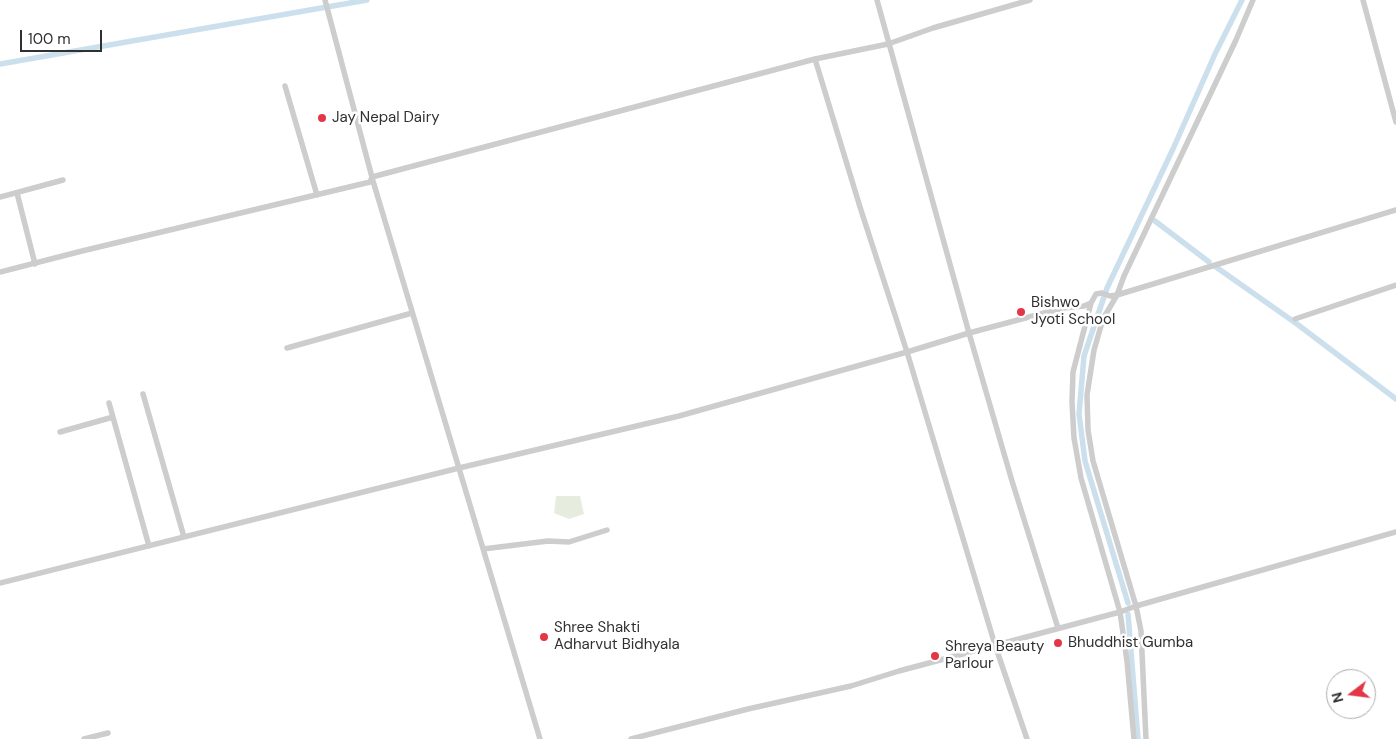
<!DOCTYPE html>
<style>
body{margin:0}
#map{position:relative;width:1396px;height:739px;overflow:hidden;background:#fff;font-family:"DM Sans",sans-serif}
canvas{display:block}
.north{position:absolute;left:1326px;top:669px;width:50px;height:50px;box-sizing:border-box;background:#fff;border:1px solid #acacac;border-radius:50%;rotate:255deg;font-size:14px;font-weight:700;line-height:20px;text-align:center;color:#303030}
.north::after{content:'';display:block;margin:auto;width:18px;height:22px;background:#e23747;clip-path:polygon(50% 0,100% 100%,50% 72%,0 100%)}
.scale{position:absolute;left:20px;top:30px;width:82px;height:22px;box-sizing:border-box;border:2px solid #303030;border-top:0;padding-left:6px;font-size:15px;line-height:18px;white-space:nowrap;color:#303030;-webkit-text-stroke:4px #fff;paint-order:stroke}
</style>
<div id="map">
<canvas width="1396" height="739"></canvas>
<div class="north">N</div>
<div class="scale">100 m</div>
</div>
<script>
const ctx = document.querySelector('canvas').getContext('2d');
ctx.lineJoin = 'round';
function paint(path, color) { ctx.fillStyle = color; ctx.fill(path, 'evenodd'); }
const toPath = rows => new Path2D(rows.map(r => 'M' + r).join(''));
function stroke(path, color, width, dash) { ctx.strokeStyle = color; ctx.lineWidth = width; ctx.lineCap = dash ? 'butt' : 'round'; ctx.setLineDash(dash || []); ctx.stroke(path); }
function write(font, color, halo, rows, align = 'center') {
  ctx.font = font + ' "DM Sans",sans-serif'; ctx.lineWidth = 5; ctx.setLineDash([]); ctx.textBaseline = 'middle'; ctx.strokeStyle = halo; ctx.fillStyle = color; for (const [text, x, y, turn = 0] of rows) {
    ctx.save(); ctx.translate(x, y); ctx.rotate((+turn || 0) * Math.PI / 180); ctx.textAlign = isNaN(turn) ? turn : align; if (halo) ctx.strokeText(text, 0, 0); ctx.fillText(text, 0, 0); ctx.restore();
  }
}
const green = toPath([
 [556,496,580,496,584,514,569,519,554,513]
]);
const canal = toPath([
 [0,64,367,0],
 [1155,221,1209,262],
 [1216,267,1297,324,1396,399],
 [1128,603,1085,461,1079,414,1084,356,1107,288,1173,149,1215,54,1242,0],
 [1128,614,1138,739]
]);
const minor = toPath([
 [325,0,373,181,540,739],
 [1363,0,1396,122],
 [815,59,888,44,933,28,1030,0],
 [285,86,317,195],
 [17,193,35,264],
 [0,197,63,180],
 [0,272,82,251,370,182,372,177,815,59,860,207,907,352,995,645,1027,739],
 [1295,319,1396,285],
 [287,348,412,313],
 [143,394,184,537],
 [109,403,149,546],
 [60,432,113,417],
 [483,549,548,541,569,542,607,530],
 [0,583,459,468,679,416,907,352,969,333,877,0],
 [1058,628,1012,481,969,333,1063,308,1084,306,1091,303],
 [84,739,108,733],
 [631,739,748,709,851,686,899,671,1120,612,1136,606,1396,532],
 [1134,739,1127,661,1120,612,1081,478,1074,438,1072,402,1073,372,1091,303,1096,294,1102,293,1110,296,1117,295,1396,210],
 [1146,739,1141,631,1136,606,1093,461,1088,430,1087,395,1094,350,1103,319,1117,295,1124,276,1236,40,1253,0]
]);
const markers = [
 [322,118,5,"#e23747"],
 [1021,312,5,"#e23747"],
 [544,637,5,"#e23747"],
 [1058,643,5,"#e23747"],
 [935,656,5,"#e23747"]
];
const poiNames = [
 ["Jay Nepal Dairy",332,118],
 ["Bishwo",1031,303],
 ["Jyoti School",1031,320],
 ["Shree Shakti",554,628],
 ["Adharvut Bidhyala",554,645],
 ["Bhuddhist Gumba",1068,643],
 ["Shreya Beauty",945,647],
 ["Parlour",945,664]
];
paint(green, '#e6edde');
stroke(canal, '#cbe0ec', 5.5);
stroke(minor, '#cdcdcd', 5.5);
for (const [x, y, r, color] of markers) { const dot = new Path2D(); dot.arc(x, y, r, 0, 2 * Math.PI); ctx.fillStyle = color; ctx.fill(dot); stroke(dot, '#fff', 2); }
write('15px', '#303030', '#fff', poiNames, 'left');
</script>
